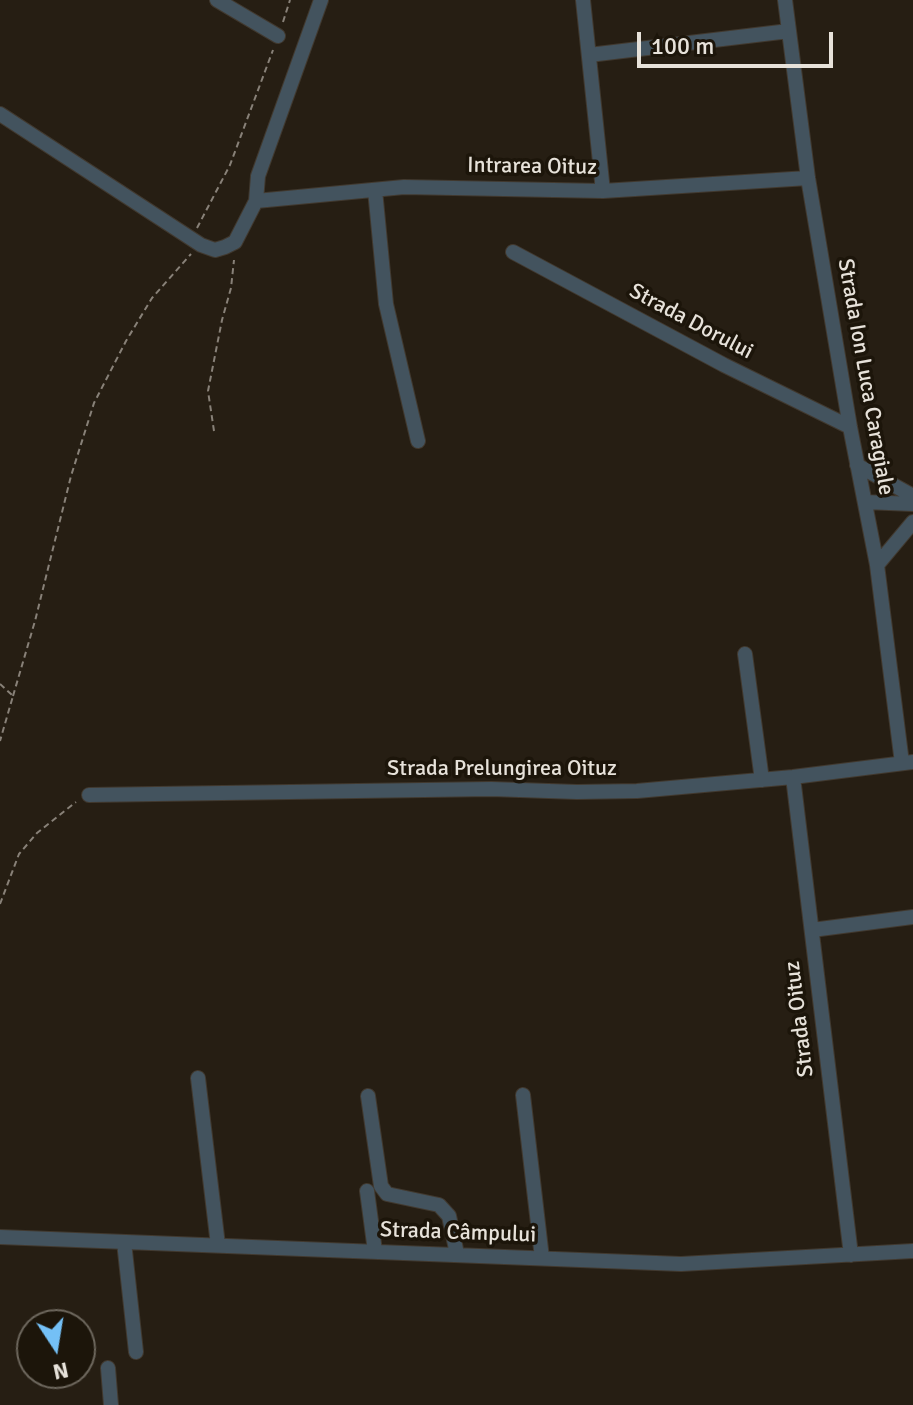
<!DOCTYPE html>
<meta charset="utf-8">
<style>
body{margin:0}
#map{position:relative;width:913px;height:1405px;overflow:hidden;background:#261e13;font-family:Signika,sans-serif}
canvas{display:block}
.north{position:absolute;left:16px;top:1309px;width:80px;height:80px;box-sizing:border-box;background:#1c150a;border:2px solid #6d675d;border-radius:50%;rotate:168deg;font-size:22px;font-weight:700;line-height:32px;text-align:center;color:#e7e2da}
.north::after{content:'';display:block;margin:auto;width:28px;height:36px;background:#74c0f6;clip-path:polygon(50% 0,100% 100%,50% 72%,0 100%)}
.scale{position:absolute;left:637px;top:32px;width:196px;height:36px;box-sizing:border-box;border:4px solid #e7e2da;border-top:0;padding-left:10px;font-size:24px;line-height:28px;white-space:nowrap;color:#e7e2da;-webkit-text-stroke:6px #1c150a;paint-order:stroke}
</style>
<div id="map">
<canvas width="913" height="1405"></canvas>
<div class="north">N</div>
<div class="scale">100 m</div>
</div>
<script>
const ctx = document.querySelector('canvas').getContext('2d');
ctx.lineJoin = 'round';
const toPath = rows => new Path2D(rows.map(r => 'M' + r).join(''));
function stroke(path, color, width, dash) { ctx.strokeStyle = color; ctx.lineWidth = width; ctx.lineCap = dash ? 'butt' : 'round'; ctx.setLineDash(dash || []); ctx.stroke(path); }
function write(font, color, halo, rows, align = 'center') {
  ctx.font = font + ' Signika,sans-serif'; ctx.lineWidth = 7; ctx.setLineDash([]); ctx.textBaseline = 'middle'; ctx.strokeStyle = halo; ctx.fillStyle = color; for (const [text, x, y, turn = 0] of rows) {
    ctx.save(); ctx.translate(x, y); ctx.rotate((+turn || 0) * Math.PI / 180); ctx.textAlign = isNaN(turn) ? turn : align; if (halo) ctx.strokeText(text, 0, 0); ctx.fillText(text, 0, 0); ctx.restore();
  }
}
const path = toPath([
 [283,22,290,0],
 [197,228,230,165,273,50],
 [214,431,208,391,222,320,231,288,234,260],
 [0,684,13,696,0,741],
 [13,696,35,621,71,476,94,403,126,341,152,298,191,254],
 [0,904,19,854,37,833,76,802]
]);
const minor = toPath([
 [217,0,278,36],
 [583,0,603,191],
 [785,0,808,178,850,427,877,565,902,763],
 [589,55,789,31],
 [0,114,201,245,215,250,225,247,235,242,256,201,258,176,321,0],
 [375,190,386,304,418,441],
 [256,201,404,187,603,191,808,178],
 [513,252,724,365,850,427],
 [857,465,913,496],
 [865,502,913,504],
 [877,565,913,522],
 [745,654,762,780],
 [793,777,851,1255],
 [89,795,491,789,577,792,637,791,793,777,913,762],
 [812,930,913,917],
 [198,1078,218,1245],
 [523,1095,542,1258],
 [368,1096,381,1186,387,1194,439,1205,449,1216,457,1254],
 [367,1191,375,1251],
 [0,1237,681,1264,913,1251],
 [124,1242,136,1352],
 [108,1368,111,1405]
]);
const streetNames = [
 ["Intrarea Oituz",532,167,1],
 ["Strada Dorului",691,322,28],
 ["Strada Ion Luca Caragiale",865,377,80],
 ["Strada Prelungirea Oituz",502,769],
 ["Strada Oituz",800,1019,-97],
 ["Strada Câmpului",458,1233,2]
];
stroke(minor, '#41392f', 16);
stroke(path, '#888178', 2, [6, 4]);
stroke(minor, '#43535e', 14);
write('22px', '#e7e2da', '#1c150a', streetNames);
</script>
